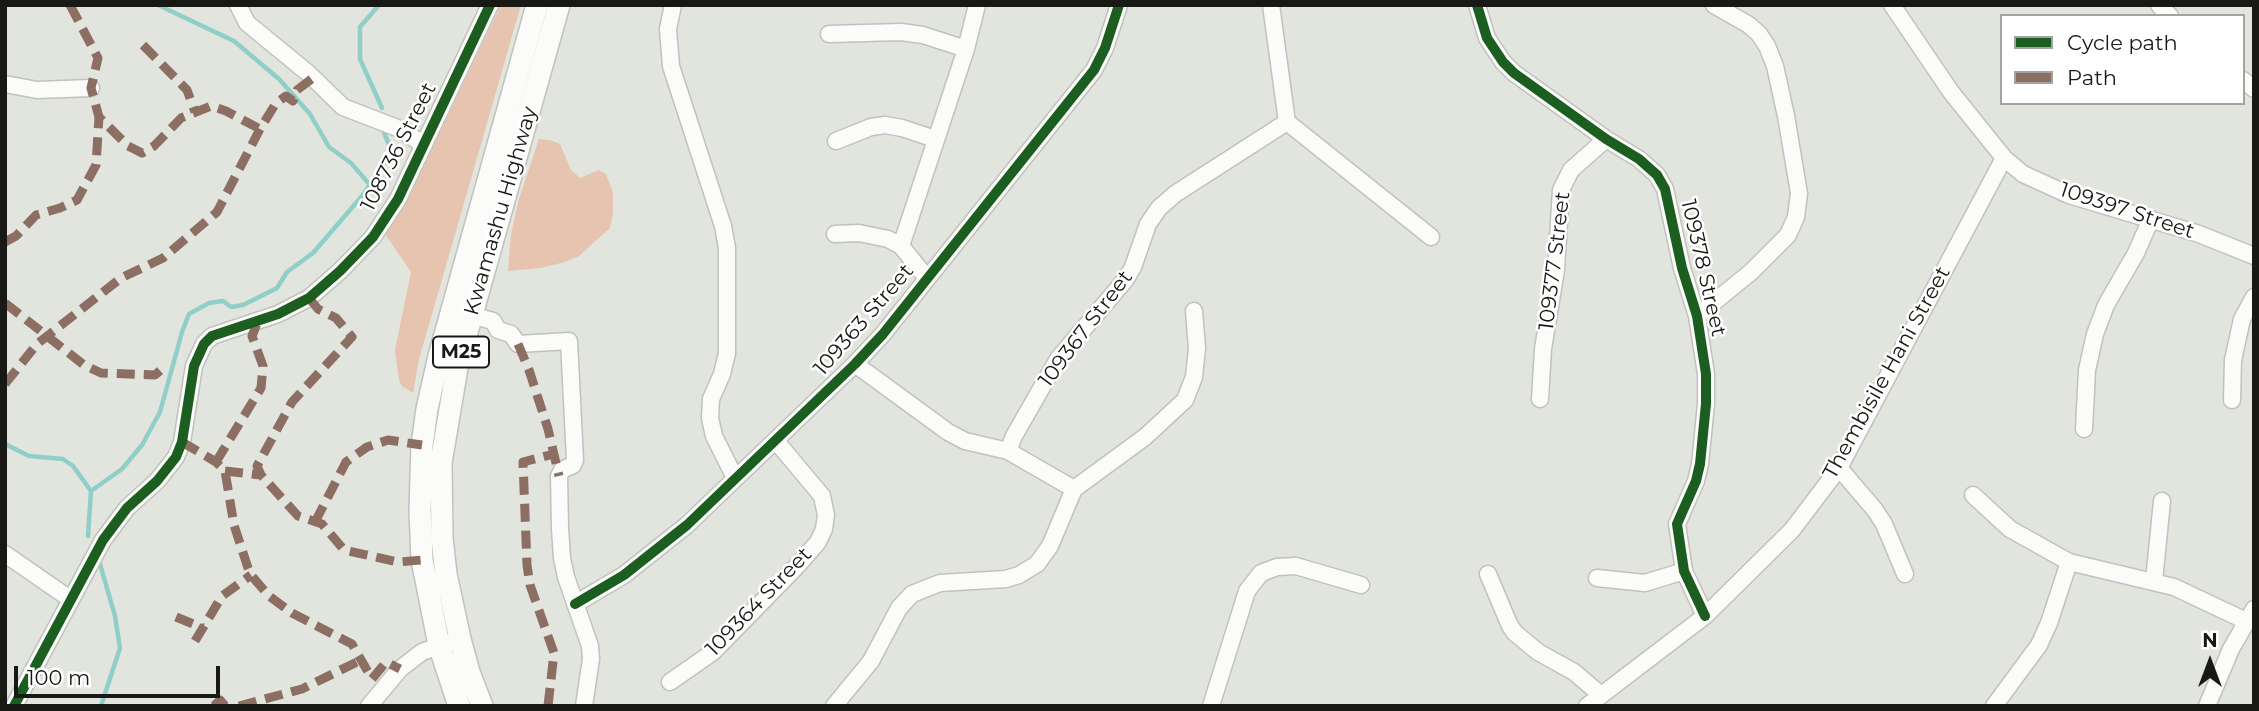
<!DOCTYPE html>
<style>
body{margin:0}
#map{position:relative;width:2259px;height:711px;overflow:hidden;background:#e2e4de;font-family:Montserrat,sans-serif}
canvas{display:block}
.frame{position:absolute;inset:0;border:7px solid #181915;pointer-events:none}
.legend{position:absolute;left:2000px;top:14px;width:245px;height:91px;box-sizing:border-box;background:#fff;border:2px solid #a3a3a1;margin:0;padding:9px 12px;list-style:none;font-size:21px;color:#181915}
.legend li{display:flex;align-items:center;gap:14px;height:35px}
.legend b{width:35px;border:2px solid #a3a3a1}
.north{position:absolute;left:2175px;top:627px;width:70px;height:70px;-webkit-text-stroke:5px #fff;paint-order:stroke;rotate:0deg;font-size:19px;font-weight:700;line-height:28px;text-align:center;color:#181915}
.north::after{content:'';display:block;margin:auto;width:24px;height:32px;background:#181915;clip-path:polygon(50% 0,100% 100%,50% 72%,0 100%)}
.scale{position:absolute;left:14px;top:666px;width:206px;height:32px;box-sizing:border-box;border:4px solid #181915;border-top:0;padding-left:9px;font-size:21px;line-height:24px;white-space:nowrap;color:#181915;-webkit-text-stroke:5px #fff;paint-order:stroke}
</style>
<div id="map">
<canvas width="2259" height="711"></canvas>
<div class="frame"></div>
<ul class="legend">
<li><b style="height:9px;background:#1b5e20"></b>Cycle path</li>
<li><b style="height:9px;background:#8d6e63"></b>Path</li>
</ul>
<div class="north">N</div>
<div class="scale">100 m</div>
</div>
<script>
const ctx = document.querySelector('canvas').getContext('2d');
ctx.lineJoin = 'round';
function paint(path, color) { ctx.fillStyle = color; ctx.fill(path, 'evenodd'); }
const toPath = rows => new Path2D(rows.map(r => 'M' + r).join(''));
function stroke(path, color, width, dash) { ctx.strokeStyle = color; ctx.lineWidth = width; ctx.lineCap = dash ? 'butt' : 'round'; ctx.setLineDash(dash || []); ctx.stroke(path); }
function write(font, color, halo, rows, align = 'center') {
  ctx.font = font + ' Montserrat,sans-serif'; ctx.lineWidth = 5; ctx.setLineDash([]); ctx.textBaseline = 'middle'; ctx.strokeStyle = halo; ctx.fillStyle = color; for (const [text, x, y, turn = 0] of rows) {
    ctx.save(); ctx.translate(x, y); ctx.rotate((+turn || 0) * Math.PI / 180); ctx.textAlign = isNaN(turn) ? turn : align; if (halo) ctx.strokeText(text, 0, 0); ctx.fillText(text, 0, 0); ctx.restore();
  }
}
const green = toPath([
 [501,5,521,5,441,283,419,359,413,393,402,386,399,380,395,350,411,272,385,234,410,195],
 [539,139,550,140,560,144,571,170,580,178,599,170,606,174,613,193,613,213,610,228,579,256,565,262,541,268,508,271,511,234,519,199]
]);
const stream = toPath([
 [158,5,234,41,279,79,310,114,329,147,351,163,370,185],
 [379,5,360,27,360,59,382,108],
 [5,444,29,456,63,459,73,466,91,491,88,536],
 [91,491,122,469,142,445,160,412,182,332,189,314,209,303,223,301,231,307,243,305,277,288,287,272,313,253,362,196,392,153,382,127],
 [100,564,115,616,120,648,101,706]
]);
const minor = toPath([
 [238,5,247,23,308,73,343,107,400,129,424,145],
 [673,5,668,29,671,66,723,226,727,248,727,353,722,374,711,399,710,418,714,436,735,478],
 [1271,5,1287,122],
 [1477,5,1487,38,1503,62,1514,73,1606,139,1639,159,1657,175,1665,189,1682,268,1697,316,1706,374,1706,404,1700,464,1696,481,1677,524,1684,571,1705,616],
 [1892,5,1951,92,2004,158,2023,174,2069,195,2199,234,2254,256],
 [2159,5,2170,16],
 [829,34,901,32,923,35,966,49],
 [2243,80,2254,89],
 [5,84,37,90,91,88],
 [1287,122,1431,237],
 [836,141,871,127,885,125,902,128,935,139],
 [835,234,859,233,888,239,901,246,926,277],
 [901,246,966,49,977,5],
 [471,315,493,321,498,330,511,334,518,344,569,341,575,460,573,465,562,470,559,476,560,528,562,558,566,577,590,646,591,659,584,706],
 [1697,316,1751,272,1788,235,1796,217,1799,193,1786,116,1775,66,1767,46,1759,34,1749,25,1714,5],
 [855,364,948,432,965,441,1008,451,1074,489,1145,437,1185,400,1194,377,1197,348,1194,311],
 [1540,399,1543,349,1556,270,1561,190,1571,170,1606,139],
 [2232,400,2233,360,2242,319,2254,297],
 [2084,429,2087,370,2095,334,2106,305,2136,253,2151,219],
 [1008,451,1014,436,1058,359,1126,279,1133,267,1148,224,1159,208,1175,194,1287,122],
 [1839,468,1875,510,1884,524,1905,574],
 [1973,495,2010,529,2069,562,2174,587,2246,621],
 [5,554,70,599],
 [1488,574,1510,626,1515,633,1538,652,1574,672,1601,695],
 [1597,578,1645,583,1684,571],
 [2154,581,2162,501],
 [575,604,624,575,687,525,855,364,883,334,1094,70,1105,48,1119,5],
 [670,682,713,652,798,565,818,542,824,529,826,515,822,496,776,441],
 [14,706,103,540,127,508,157,481,176,457,182,442,194,366,204,344,212,336,278,314,309,298,340,271,373,237,398,199,490,5],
 [369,706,400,669,422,652,447,643],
 [834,706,871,661,899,608,912,594,940,583,1006,579,1019,575,1037,564,1050,546,1074,489],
 [1211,706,1247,591,1261,573,1277,567,1296,566,1361,585],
 [1587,706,1705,616,1792,530,1839,468,2004,158],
 [1994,706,2039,645,2049,623,2069,562],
 [2207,706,2231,649,2254,609]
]);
const major = toPath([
 [459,706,439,645,422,560,420,511,422,445,427,409,439,356,537,5],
 [482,706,469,672,460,639,446,574,442,538,441,463,457,368,559,5]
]);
const quiet = toPath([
 [70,5,98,58,91,88,99,117,128,146,142,153,154,146,181,118,211,106,226,111,260,129],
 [143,45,187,90,195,112],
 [5,242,16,236,36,215,60,208,77,200,96,165,99,117],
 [309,298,318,309,336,318,352,337,292,402,257,466,261,475,298,516,322,524,344,550,398,562,422,560],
 [5,303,84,365,101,373,155,375,164,367],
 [518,344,529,370,548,429,559,476],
 [5,384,37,344,121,278,163,258,217,212,260,129,276,103,286,96,293,101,297,90,313,78],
 [182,442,216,462,225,471,234,525,248,568,251,575,269,596,292,613,352,644,372,679,386,662,400,669],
 [216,462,261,388,263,366,252,336,258,321],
 [225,471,261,475],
 [315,522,346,462,367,447,388,440,422,445],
 [176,617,203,628],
 [195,641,222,596,251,575],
 [214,706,220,700,225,706],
 [239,706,302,689,361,660],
 [548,706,554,653,530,585,527,565,523,462,554,454]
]);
const cycleway = toPath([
 [1477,5,1487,38,1503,62,1514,73,1606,139,1639,159,1657,175,1665,189,1682,268,1697,316,1706,374,1706,404,1700,464,1696,481,1677,524,1684,571,1705,616],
 [575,604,624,575,687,525,855,364,883,334,1094,70,1105,48,1119,5],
 [14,706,103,540,127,508,157,481,176,457,182,442,194,366,204,344,212,336,278,314,309,298,340,271,373,237,398,199,490,5]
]);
const shields = [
 [461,352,56]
];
const shieldNames = [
 ["M25",461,352]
];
const streetNames = [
 ["108736 Street",399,147,-63],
 ["Kwamashu Highway",501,211,-74],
 ["109397 Street",2127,211,18],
 ["109377 Street",1555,261,-83],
 ["109378 Street",1703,268,77],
 ["109363 Street",864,320,-49],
 ["109367 Street",1086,329,-53],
 ["Thembisile Hani Street",1887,373,-61],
 ["109364 Street",759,602,-46]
];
paint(green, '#e6c4af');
stroke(stream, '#90cfc8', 4.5);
stroke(minor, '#c0c2bd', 19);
stroke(major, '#c0c2bd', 24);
stroke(minor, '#fbfbfa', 16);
stroke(major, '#fbfbfa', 21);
stroke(quiet, '#8d6e63', 9, [18, 9]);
stroke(cycleway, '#1b5e20', 10);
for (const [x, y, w] of shields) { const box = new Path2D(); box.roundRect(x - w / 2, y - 15.5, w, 31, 5); ctx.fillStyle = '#fff'; ctx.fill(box); stroke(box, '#181915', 2); }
write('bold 19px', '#181915', null, shieldNames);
write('21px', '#181915', '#fff', streetNames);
</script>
